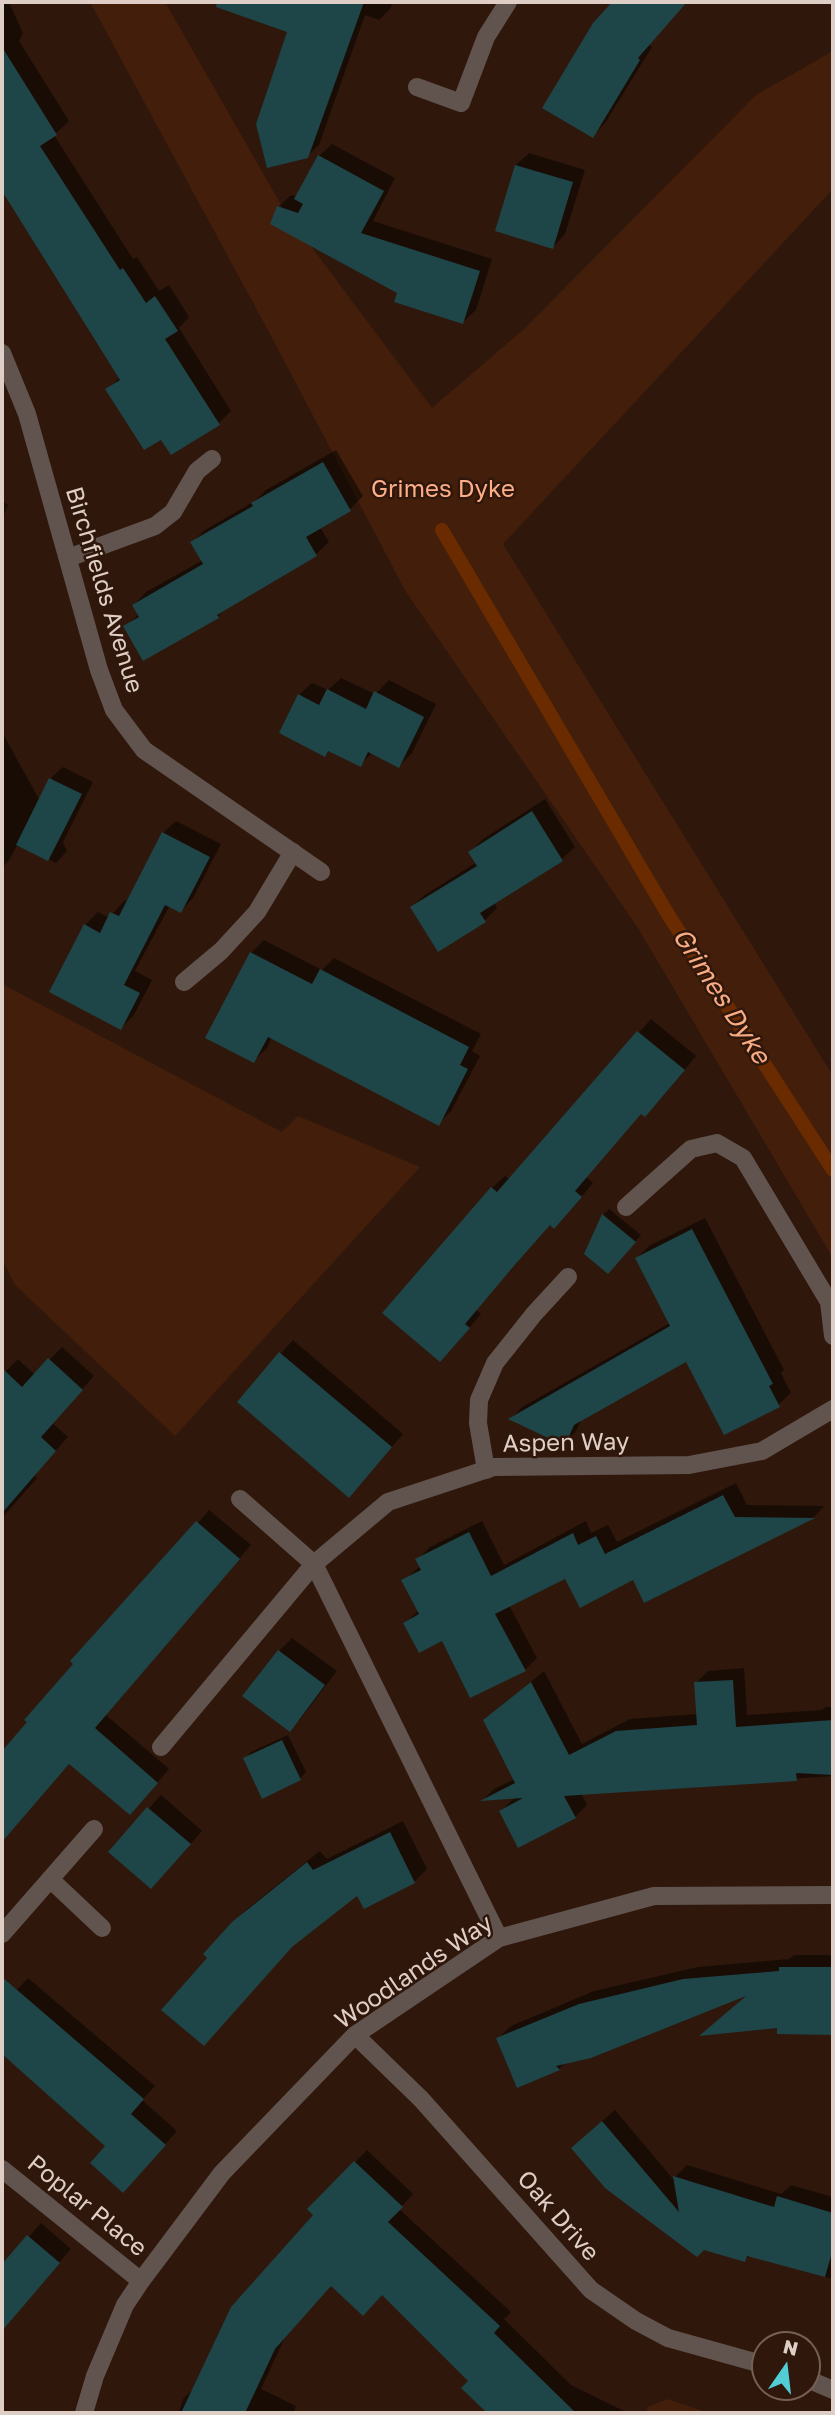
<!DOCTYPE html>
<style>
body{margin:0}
#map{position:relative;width:835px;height:2415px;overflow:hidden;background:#2f170b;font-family:"Golos Text",sans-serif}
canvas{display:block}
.frame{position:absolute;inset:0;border:4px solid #dfcec6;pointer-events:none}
.north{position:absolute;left:751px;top:2331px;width:70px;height:70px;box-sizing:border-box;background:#2f170b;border:2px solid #756056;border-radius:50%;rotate:14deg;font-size:19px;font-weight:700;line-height:28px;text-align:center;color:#dfcec6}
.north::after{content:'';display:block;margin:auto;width:24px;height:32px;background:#52ccd5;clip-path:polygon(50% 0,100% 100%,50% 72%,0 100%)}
</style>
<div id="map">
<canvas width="835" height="2415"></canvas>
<div class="frame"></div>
<div class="north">N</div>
</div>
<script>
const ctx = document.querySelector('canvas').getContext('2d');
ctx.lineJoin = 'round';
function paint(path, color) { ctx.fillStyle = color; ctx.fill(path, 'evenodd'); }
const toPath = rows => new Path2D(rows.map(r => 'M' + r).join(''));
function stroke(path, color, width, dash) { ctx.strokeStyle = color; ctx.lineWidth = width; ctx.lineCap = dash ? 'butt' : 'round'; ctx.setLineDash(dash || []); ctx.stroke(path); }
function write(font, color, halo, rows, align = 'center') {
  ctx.font = font + ' "Golos Text",sans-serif'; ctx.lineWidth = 5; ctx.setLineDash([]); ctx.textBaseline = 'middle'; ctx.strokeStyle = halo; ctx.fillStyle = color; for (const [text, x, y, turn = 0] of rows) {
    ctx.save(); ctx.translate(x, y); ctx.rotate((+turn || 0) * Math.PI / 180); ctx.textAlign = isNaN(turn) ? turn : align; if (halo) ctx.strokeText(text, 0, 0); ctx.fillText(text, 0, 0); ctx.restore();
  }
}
const green = toPath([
 [90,2,165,2,284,210,432,408,523,330,756,95,833,51,833,189,503,544,833,1076,833,1258,638,928,406,592,270,334],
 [2,984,282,1132,298,1116,420,1167,175,1436,15,1285,2,1259],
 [667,2399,710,2413,646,2413,648,2407]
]);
const shadow = toPath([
 [2,2,9,2,23,33,19,41,69,121,54,135,133,259,137,257,159,291,169,285,189,317,179,328,231,411,219,423,162,437,108,389,120,377,22,199,2,168],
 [237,2,393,2,390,9,379,20,365,15,319,145,307,156,289,31,234,11],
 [614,2,686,2,649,45,652,47,605,123,592,136,595,25],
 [332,144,395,178,373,221,492,259,476,310,463,322,399,293,278,207,291,195,298,197,319,156],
 [529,153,585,170,565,234,553,247,516,165],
 [336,450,363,496,350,509,320,527,329,542,316,554,226,608,218,616,125,627,139,614,134,605,146,592,203,560,192,542,205,530,255,501,266,490],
 [2,501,8,505,2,519],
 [341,678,375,694,389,680,436,704,412,753,399,766,373,752,360,765,330,750,325,755,299,695,312,683,328,690],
 [2,732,40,801,50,779,63,767,93,782,63,842,67,851,56,863,18,844,9,860,2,868],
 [545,799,575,847,562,859,494,902,497,908,484,921,412,907,425,895,477,862,470,852,483,839],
 [176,821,221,844,193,898,181,911,170,905,135,971,152,980,134,1015,121,1028,85,925,98,912,109,918,125,900,128,902,163,833],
 [264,940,322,970,334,958,481,1034,472,1051,480,1056,451,1111,438,1124,272,1037,267,1048,254,1061,251,953],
 [651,1019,696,1056,658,1102,642,1112,586,1177,593,1183,567,1214,551,1223,476,1310,481,1314,453,1347,492,1188,505,1176,510,1180],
 [609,1209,641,1235,614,1266,586,1253,603,1215],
 [705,1218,784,1370,781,1373,791,1393,778,1405,687,1360,582,1418,576,1431,564,1444,511,1419,522,1407,670,1323,637,1258,649,1246],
 [293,1340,403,1434,361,1483,239,1401],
 [62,1347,94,1376,52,1423,68,1437,34,1475,37,1478,2,1518,2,1375,18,1359,35,1375],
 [736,1483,747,1505,824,1506,814,1517,645,1600,634,1578,565,1576,509,1605,537,1658,525,1670,405,1623,419,1610,404,1581,420,1566,417,1560,430,1547,482,1521,504,1565,586,1521,591,1533,608,1525,617,1542],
 [209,1510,251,1545,106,1715,169,1769,142,1801,70,1762,2,1842,2,1754],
 [292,1638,337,1671,302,1717,290,1730,244,1696,279,1651],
 [744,1668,747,1715,822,1710,825,1707,833,1707,833,1776,581,1793,587,1805,575,1817,501,1811,515,1797,484,1799,494,1789,515,1779,485,1721,544,1671,582,1744,630,1719,698,1714,696,1683,708,1671],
 [288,1735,306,1772,300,1779,245,1759,251,1752],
 [161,1795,202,1831,164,1874,110,1852],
 [403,1821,427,1869,414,1882,358,1893,209,1958,234,1923,247,1909,320,1851,327,1859],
 [794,1955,833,1955,833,2034,779,2032,779,2026,750,1993,566,2062,559,2069,498,2038,511,2026,594,1991,698,1967,789,1959],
 [28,1978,155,2086,142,2100,177,2131,135,2178,107,2146,3,2053,2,2054,2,2006],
 [615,2110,673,2179,687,2165,781,2194,791,2185,833,2197,833,2279,750,2255,744,2260,704,2248,585,2136],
 [367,2150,413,2194,399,2209,511,2312,504,2319,571,2385,624,2411,622,2413,489,2413,463,2388,470,2381,382,2293,331,2285,286,2335,261,2389,296,2406,293,2413,179,2413,183,2399,196,2386,315,2215,309,2209],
 [41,2223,71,2249,19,2308,2,2294,2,2267]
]);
const stream = toPath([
 [442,530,669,916,833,1170]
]);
const building = toPath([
 [217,2,364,2,308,158,267,168,256,124,287,32,216,7],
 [612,2,687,2,638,58,640,60,593,138,542,108,593,23],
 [2,47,57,135,40,146,120,270,123,268,146,303,155,296,178,331,165,339,220,425,171,455,161,440,144,450,105,389,120,380,2,191],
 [318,155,384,191,361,233,480,271,463,324,394,302,397,293,270,224,277,206,298,213,303,204,294,199],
 [515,165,573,182,553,249,495,231],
 [323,462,351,511,306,537,317,556,217,615,219,618,143,661,123,626,139,617,132,605,203,564,190,542,253,506,251,503],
 [327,689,366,709,374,691,424,717,399,768,368,752,361,767,328,751,325,757,279,733,298,694,319,705],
 [49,778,82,794,48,861,16,845],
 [532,811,563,861,480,913,486,922,438,952,410,907,477,866,468,852],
 [162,832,210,857,181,913,165,905,124,985,140,993,121,1030,49,992,84,924,100,933,110,912,119,916],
 [250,952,312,984,320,969,469,1047,460,1065,468,1069,439,1126,268,1037,254,1063,205,1038],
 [637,1031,685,1070,645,1117,641,1114,575,1191,582,1197,554,1229,550,1225,513,1267,465,1324,470,1328,440,1362,382,1313,491,1187,497,1192],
 [602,1214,636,1242,608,1274,584,1254],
 [692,1229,773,1384,769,1386,780,1407,724,1435,686,1362,574,1425,565,1446,508,1419,670,1326,635,1258],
 [279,1352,392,1447,349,1498,237,1402],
 [48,1358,83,1390,41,1437,56,1451,2,1513,2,1368,22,1387],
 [723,1495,735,1517,815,1518,644,1603,633,1580,580,1608,565,1579,495,1614,526,1671,470,1698,442,1641,419,1653,403,1623,419,1614,401,1580,421,1570,415,1559,469,1532,491,1576,573,1533,578,1545,596,1536,605,1554],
 [196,1521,240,1559,95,1728,158,1783,130,1815,69,1764,2,1842,2,1751,27,1722,24,1720,73,1664,70,1661],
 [278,1650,325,1685,290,1732,242,1696],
 [733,1680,736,1727,833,1720,833,1775,796,1773,797,1781,564,1796,576,1818,518,1848,499,1811,523,1798,480,1801,515,1783,483,1720,531,1682,569,1755,616,1731,697,1725,694,1682],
 [282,1740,301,1780,262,1799,243,1758],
 [147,1807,191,1844,151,1889,108,1852],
 [390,1832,415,1883,364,1909,357,1896,292,1947,204,2046,161,2010,207,1958,203,1954,232,1922,307,1862,313,1870],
 [779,1967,833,1967,833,2035,777,2034,777,2028,699,2036,746,1996,591,2058,556,2066,560,2070,517,2088,496,2038,579,2004,683,1979,779,1971],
 [2,1977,144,2099,131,2114,166,2145,123,2193,90,2163,105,2146,2,2054],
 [602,2121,679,2212,673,2176,774,2207,777,2196,833,2213,833,2249,825,2277,747,2256,745,2262,704,2250,697,2257,605,2188,571,2148],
 [354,2161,403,2207,388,2222,500,2326,494,2333,576,2413,487,2413,461,2388,468,2381,382,2295,363,2316,331,2286,275,2349,245,2413,181,2413,231,2307,313,2215,307,2209],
 [27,2235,60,2263,2,2331,2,2264]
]);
const lane = toPath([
 [68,558,155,526,173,512,197,471,212,459],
 [184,982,221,951,257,912,293,852],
 [626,1207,691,1149,717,1143,743,1158,829,1302,833,1336],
 [486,1470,478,1423,479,1400,495,1363,534,1314,568,1277]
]);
const street = toPath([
 [417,87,461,103,486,37,508,2],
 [2,353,27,414,99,670,114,710,144,750,321,872],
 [161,1747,314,1564,240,1499],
 [50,1879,102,1928],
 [2,1934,94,1829],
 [499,1938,314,1564,388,1502,494,1467,689,1465,762,1451,833,1409],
 [355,2035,421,2099,591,2290,636,2321,668,2338,765,2365],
 [2,2169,141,2281],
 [807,2379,833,2390],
 [84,2413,95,2376,125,2305,141,2281,222,2173,355,2035,499,1938,654,1896,833,1895]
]);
const parkNames = [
 ["Grimes Dyke",443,489]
];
const streetNames = [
 ["Birchfields Avenue",104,590,73],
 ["Aspen Way",566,1443,-1],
 ["Woodlands Way",414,1972,-34],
 ["Poplar Place",87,2206,39],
 ["Oak Drive",558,2216,49]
];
const waterNames = [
 ["Grimes Dyke",721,996,57]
];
paint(green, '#431f0b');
paint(shadow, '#0007');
stroke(stream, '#6b2b01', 14);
paint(building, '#1e4548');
stroke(lane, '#61544e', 18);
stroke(street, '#61544e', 18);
write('24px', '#fdae88', '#2f170b', parkNames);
write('24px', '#dfcec6', '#2f170b', streetNames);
write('italic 26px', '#f9ab84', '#2f170b', waterNames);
</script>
